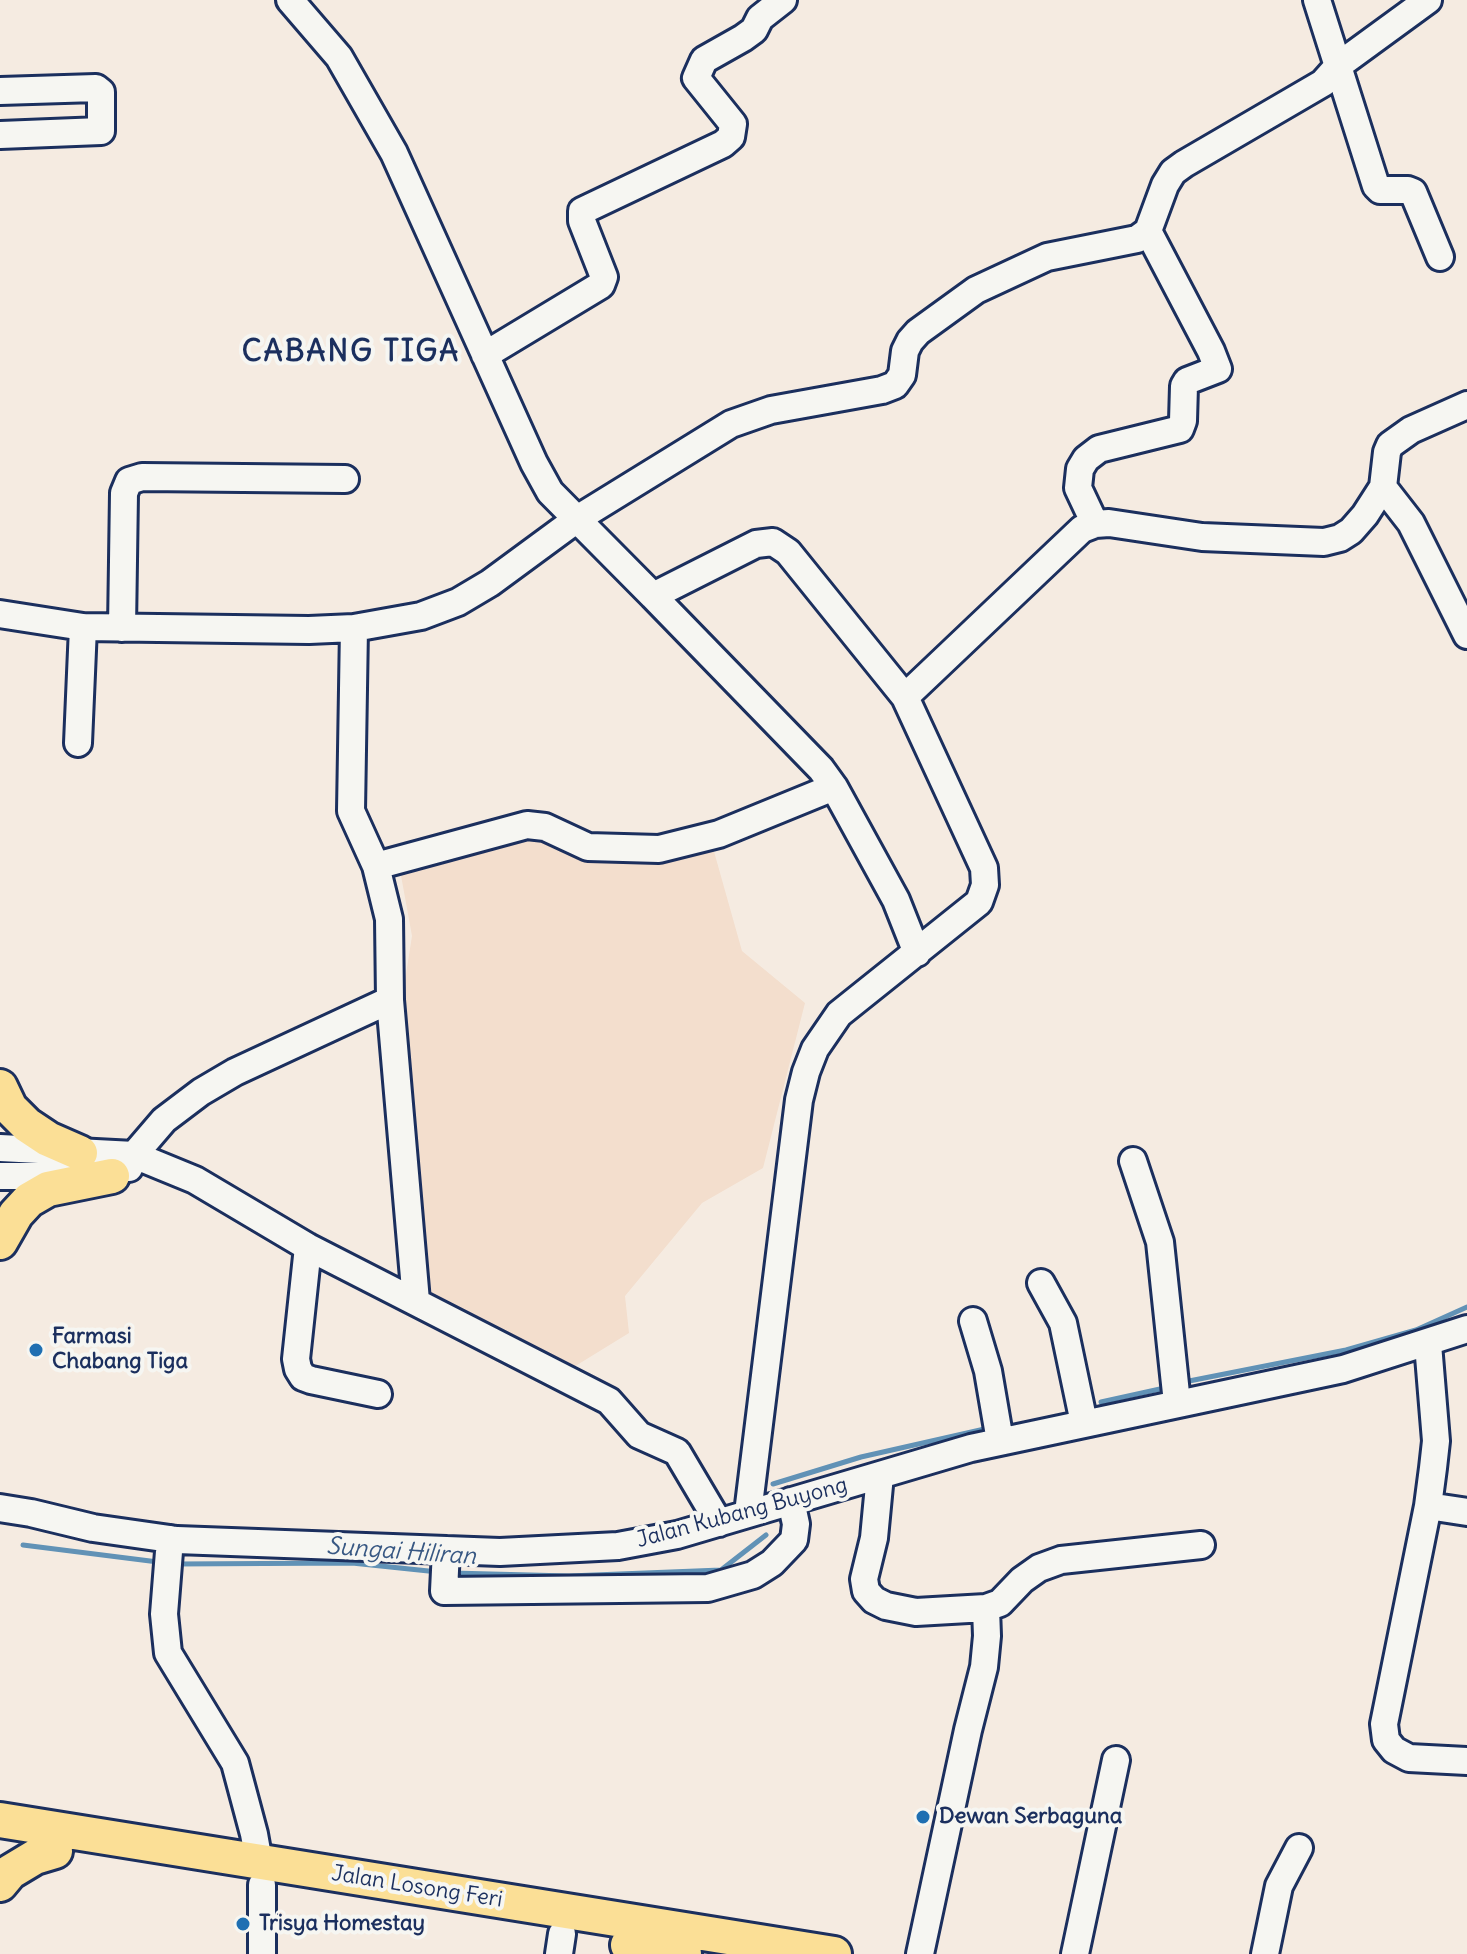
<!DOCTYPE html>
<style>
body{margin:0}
canvas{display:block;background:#f5ebe1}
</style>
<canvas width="1467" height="1954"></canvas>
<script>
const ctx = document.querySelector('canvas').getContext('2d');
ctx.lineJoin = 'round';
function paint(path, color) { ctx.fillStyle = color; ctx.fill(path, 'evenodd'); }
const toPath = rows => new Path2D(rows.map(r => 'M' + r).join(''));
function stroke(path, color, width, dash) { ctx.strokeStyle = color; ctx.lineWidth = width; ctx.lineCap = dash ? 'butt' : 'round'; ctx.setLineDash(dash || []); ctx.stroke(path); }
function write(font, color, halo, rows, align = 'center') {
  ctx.font = font + ' Delius,sans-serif'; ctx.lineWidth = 8; ctx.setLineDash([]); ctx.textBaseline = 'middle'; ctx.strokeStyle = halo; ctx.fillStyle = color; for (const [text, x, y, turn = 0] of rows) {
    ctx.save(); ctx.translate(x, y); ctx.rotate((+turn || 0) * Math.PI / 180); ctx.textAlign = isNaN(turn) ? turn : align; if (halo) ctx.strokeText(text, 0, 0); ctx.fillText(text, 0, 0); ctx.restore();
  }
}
const built = toPath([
 [534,837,584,857,713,848,742,951,805,1003,763,1168,702,1203,625,1296,629,1333,564,1373,424,1291,403,1088,403,993,412,936,400,870]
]);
const stream = toPath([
 [1184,1382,1346,1350,1416,1330,1467,1307],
 [1101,1402,1160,1389],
 [773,1484,861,1457,989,1428],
 [23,1545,158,1562],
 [176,1564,352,1563,438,1572],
 [452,1573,569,1576,721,1570,766,1535]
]);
const minor = toPath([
 [290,0,339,57,394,153,534,463,550,492,653,596,756,544,773,542,788,552,905,697,984,868,985,885,979,902,839,1014,815,1049,806,1072,799,1100,748,1513],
 [1317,0,1376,186,1380,190,1408,190,1413,192,1440,257],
 [0,91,96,88,101,92,101,131,0,135],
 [485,355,601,285,604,277,582,221,582,211,723,144,731,137,733,124,696,78,704,60,743,38,754,30,760,18,783,0],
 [1383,487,1411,523,1467,635],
 [1095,524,1078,488,1080,469,1086,459,1099,449,1180,429,1183,421,1184,386,1187,381,1218,369,1211,351,1148,231],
 [653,596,821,769,834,787,896,900,917,953],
 [0,614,83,627,309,630,354,628,421,616,458,602,490,583,577,519,731,424,771,410,882,390,895,385,902,375,905,351,910,341,918,332,976,290,1047,257,1137,239,1148,231,1165,185,1173,172,1184,164,1323,83,1339,65,1428,0],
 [122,628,124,493,129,481,142,477,345,479],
 [354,628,351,811,376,866,389,919,390,1000,416,1301],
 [905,697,1082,529,1095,524,1109,523,1202,537,1324,542,1340,538,1351,531,1365,515,1383,487,1387,452,1390,445,1411,430,1467,405],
 [78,743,83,627],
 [376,866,527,825,545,827,588,847,659,849,719,834,834,787],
 [0,1148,134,1155,195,1180,308,1247,609,1401,639,1435,677,1452,719,1523],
 [1133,1161,1160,1242,1177,1403],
 [129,1168,134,1155,164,1120,201,1092,235,1072,390,1000],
 [0,1176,71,1176],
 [308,1247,296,1359,298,1369,303,1377,311,1380,378,1394],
 [1041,1283,1063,1323,1084,1423],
 [973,1321,988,1371,1000,1441],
 [1428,1344,1436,1441,1433,1468,1428,1506,1384,1724,1386,1740,1394,1750,1409,1758,1467,1761],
 [880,1475,874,1538,864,1579,866,1591,874,1600,886,1606,916,1612,986,1608,1000,1603,1022,1580,1039,1568,1061,1560,1201,1545],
 [1428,1506,1467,1512],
 [0,1508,31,1513,93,1528,177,1540,500,1552,618,1546,677,1535,971,1448,1343,1369,1467,1329],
 [170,1539,164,1614,168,1653,235,1763,254,1834,259,1862],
 [446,1550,444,1591,708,1588,753,1575,772,1563,794,1540,796,1524,791,1501],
 [262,1885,262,1954],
 [559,1954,562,1934],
 [920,1954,968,1730,984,1667,987,1636,986,1608],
 [1075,1954,1116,1760],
 [1265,1954,1279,1886,1299,1848]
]);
const major = toPath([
 [0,1087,10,1108,27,1125,48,1139,80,1153],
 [0,1242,16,1214,29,1200,48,1189,112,1176],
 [0,1820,834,1954],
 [0,1884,10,1872,35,1857,55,1851],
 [628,1945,684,1954]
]);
const markers = [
 [36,1350,8,"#1f6fb2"],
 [923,1817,8,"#1f6fb2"],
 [243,1924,8,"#1f6fb2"]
];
const poiNames = [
 ["Farmasi",52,1337],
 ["Chabang Tiga",52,1362],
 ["Dewan Serbaguna",939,1817],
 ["Trisya Homestay",259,1924]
];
const streetNames = [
 ["Jalan Kubang Buyong",742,1513,-15],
 ["Jalan Losong Feri",417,1887,9]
];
const waterNames = [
 ["Sungai Hiliran",401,1552,4]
];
const districtNames = [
 ["CABANG TIGA",351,352]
];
paint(built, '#f3decd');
stroke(stream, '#6192b6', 5);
stroke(minor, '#1b2f5e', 32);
stroke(major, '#1b2f5e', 40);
stroke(minor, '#f6f6f2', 26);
stroke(major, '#fbdf96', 34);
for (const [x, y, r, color] of markers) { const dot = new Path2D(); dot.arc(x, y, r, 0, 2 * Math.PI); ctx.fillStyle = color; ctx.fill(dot); stroke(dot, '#f6f6f2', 3); }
write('bold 22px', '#1b2f5e', '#f6f6f2', poiNames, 'left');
write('22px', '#1b2f5e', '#f6f6f2', streetNames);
write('italic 24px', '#385883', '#f6f6f2', waterNames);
ctx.letterSpacing = '2px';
write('bold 30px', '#1b2f5e', '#f6f6f2', districtNames);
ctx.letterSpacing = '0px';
</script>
